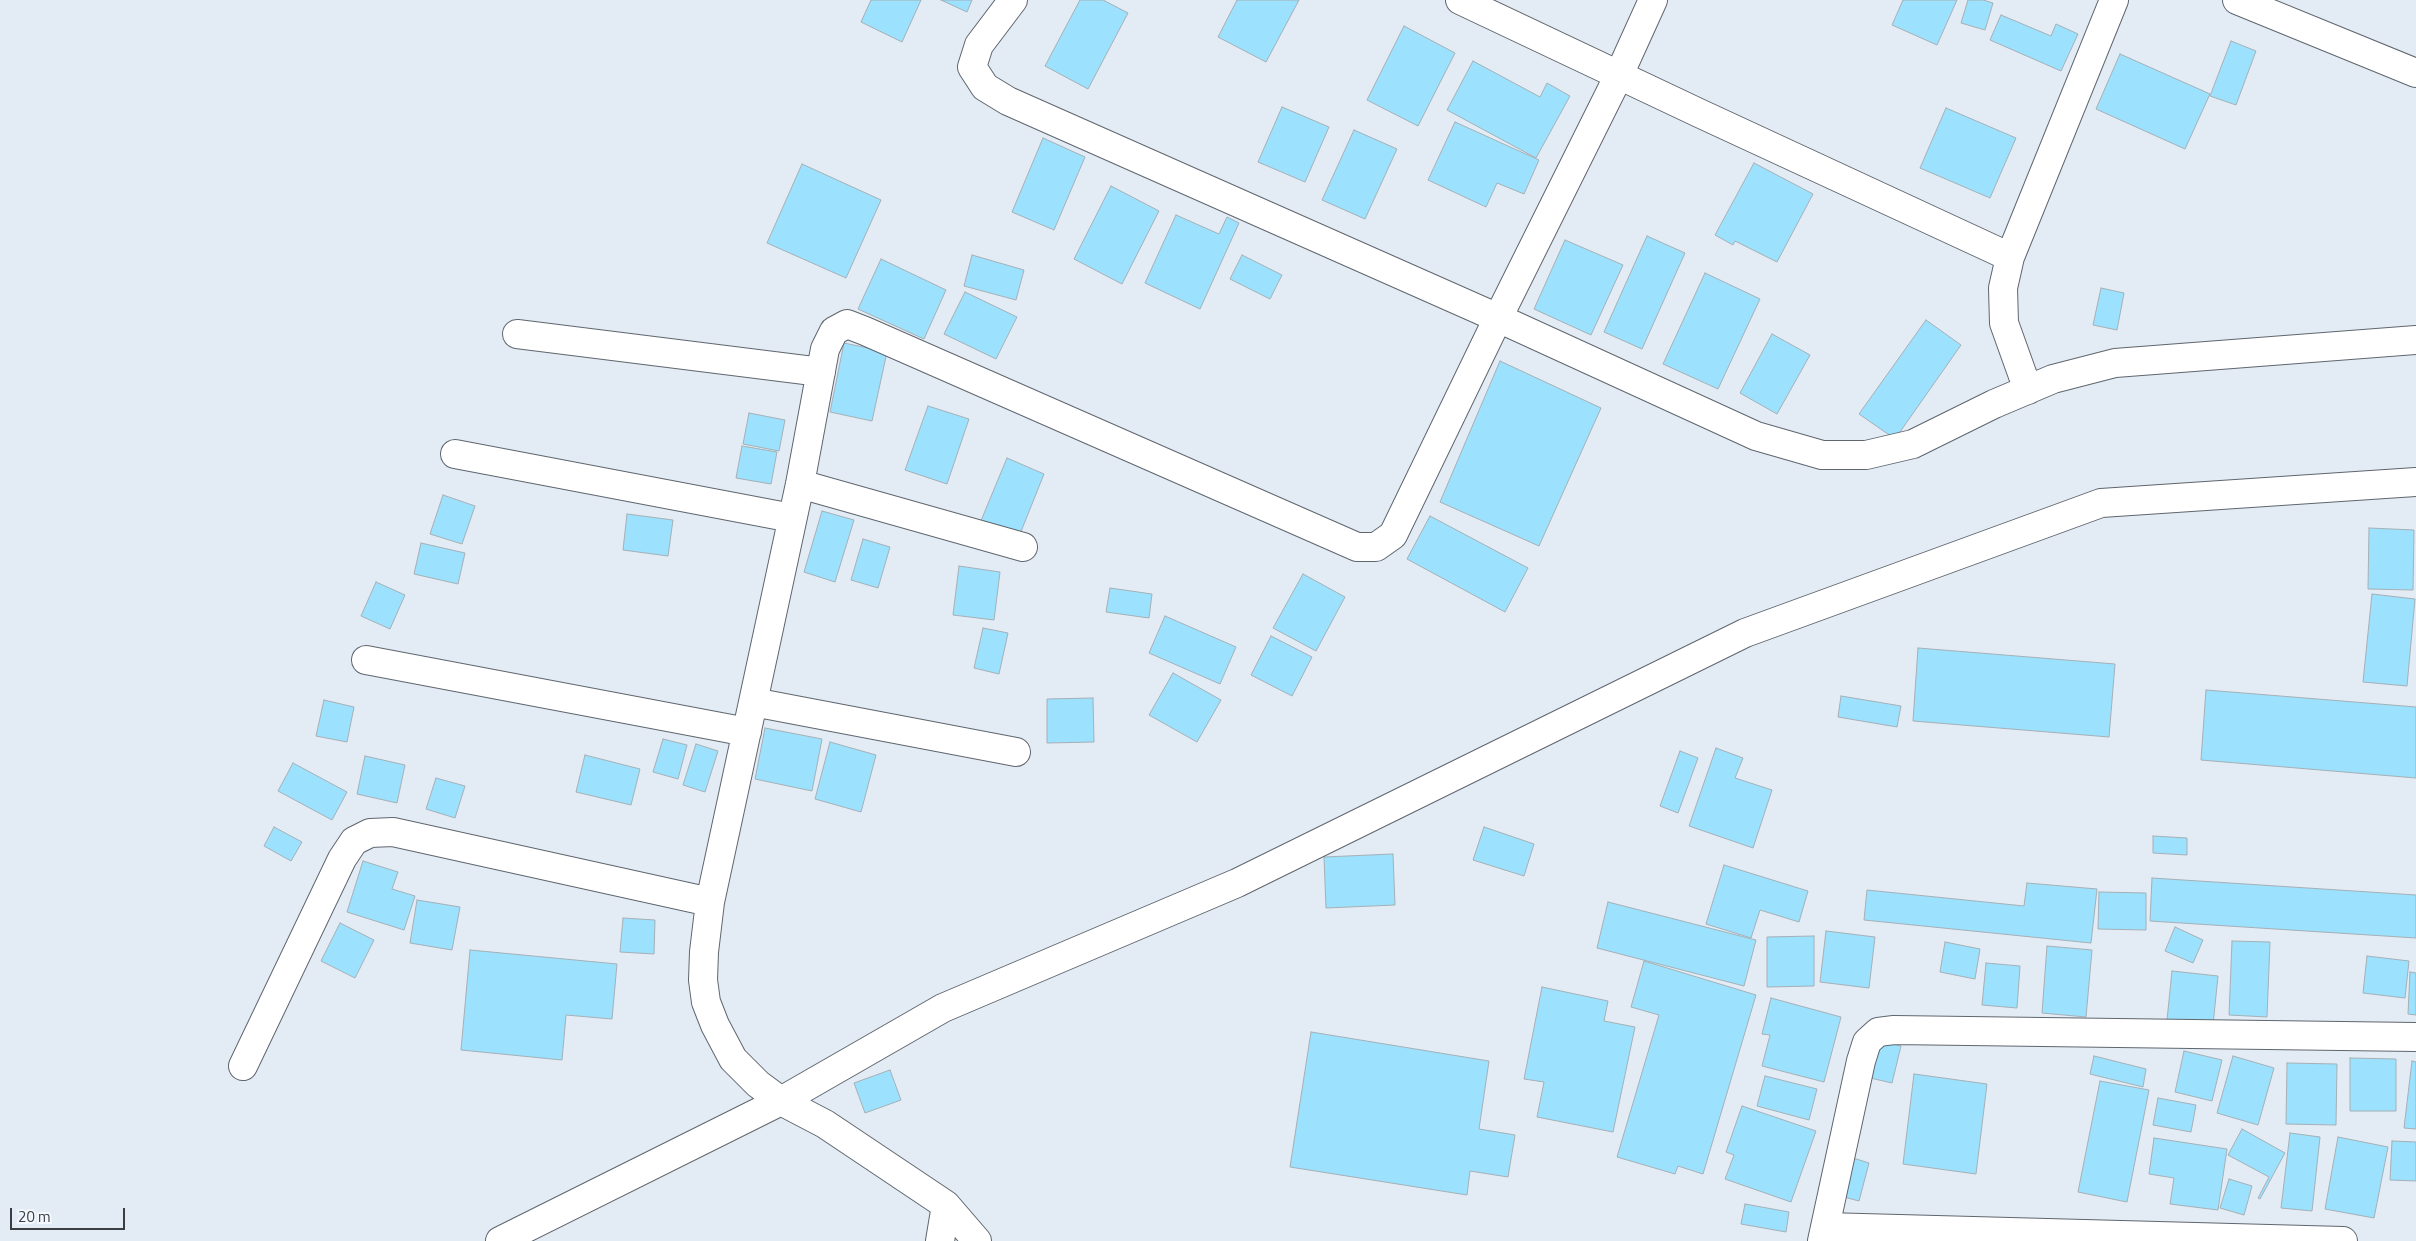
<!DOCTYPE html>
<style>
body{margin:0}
#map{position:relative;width:2416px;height:1241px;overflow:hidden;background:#e3ebf5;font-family:"Titillium Web",sans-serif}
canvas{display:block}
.scale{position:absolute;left:10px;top:1208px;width:115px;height:22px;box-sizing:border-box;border:2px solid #3a3d41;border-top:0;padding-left:6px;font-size:15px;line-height:18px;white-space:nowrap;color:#3a3d41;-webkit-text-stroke:4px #f3f8fe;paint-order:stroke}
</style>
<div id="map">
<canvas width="2416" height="1241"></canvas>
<div class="scale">20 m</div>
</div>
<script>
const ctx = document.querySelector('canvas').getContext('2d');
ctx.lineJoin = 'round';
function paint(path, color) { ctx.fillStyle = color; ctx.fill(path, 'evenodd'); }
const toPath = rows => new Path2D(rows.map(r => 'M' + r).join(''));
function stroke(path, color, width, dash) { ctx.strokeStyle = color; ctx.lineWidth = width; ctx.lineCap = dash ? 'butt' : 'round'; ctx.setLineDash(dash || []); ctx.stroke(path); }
const building = toPath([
 [871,0,921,0,902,42,861,22,871,0],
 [941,0,972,0,967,12,941,0],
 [1080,0,1103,0,1128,13,1088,89,1045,66,1080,0],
 [1237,0,1299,0,1266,62,1218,37,1237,0],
 [1903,0,1957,0,1937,45,1892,25,1903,0],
 [1968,0,1983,0,1993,3,1985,30,1961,23,1968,0],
 [2001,15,2051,36,2056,24,2078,34,2061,71,1990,40,2001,15],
 [1404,26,1455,53,1418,126,1367,100,1404,26],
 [2231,41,2256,51,2236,105,2210,96,2231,41],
 [2120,54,2210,94,2185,149,2096,109,2120,54],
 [1473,61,1540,97,1547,83,1570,96,1536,158,1447,110,1473,61],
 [1282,107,1329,127,1305,182,1258,162,1282,107],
 [1946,108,2016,138,1990,198,1920,168,1946,108],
 [1455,122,1539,160,1524,194,1497,183,1486,207,1428,180,1455,122],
 [1354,130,1397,149,1365,219,1322,200,1354,130],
 [1043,138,1085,157,1054,230,1012,212,1043,138],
 [1754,163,1813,194,1777,262,1735,241,1733,245,1715,235,1754,163],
 [802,164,881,200,846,278,767,243,802,164],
 [1111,186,1159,211,1122,284,1074,259,1111,186],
 [1176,215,1219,234,1227,217,1239,223,1200,309,1145,283,1176,215],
 [1647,236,1685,253,1642,349,1604,332,1647,236],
 [1565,240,1623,265,1591,335,1534,309,1565,240],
 [972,255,1024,270,1016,300,964,286,972,255],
 [1242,255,1282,275,1270,299,1230,279,1242,255],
 [881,259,946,290,924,339,858,309,881,259],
 [1705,273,1760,299,1718,389,1663,364,1705,273],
 [2101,288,2124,293,2117,330,2093,325,2101,288],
 [965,292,1017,317,996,359,944,334,965,292],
 [1926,320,1961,345,1895,439,1859,414,1926,320],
 [1772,334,1810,355,1777,414,1740,393,1772,334],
 [844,343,887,352,872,421,830,412,844,343],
 [1500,361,1601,408,1539,546,1440,502,1500,361],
 [928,406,969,419,947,484,905,470,928,406],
 [749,413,785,420,779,451,743,444,749,413],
 [742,446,777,452,771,484,736,478,742,446],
 [1007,458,1044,474,1018,539,980,523,1007,458],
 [443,495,475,506,462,544,430,534,443,495],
 [822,511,854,520,835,582,804,572,822,511],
 [627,514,673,520,668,556,623,550,627,514],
 [1430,516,1528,568,1505,612,1407,559,1430,516],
 [2369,528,2414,530,2413,590,2368,589,2369,528],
 [863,539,890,547,878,588,851,580,863,539],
 [421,543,465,553,458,584,414,574,421,543],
 [959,566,1000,572,994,620,953,615,959,566],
 [1303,574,1345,597,1316,651,1273,628,1303,574],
 [376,582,405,595,390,629,361,616,376,582],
 [1110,588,1152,594,1149,618,1106,612,1110,588],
 [2372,594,2415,599,2407,686,2363,682,2372,594],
 [1165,616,1236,647,1220,684,1149,653,1165,616],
 [983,628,1008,633,999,674,974,668,983,628],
 [1271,636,1312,657,1292,696,1251,675,1271,636],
 [1918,648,2115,664,2109,737,1913,721,1918,648],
 [1173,673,1221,700,1197,742,1149,715,1173,673],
 [2206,690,2416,707,2416,778,2201,760,2206,690],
 [1841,696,1901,706,1897,727,1838,717,1841,696],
 [1093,698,1094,742,1047,743,1047,699,1093,698],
 [324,700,354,707,347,742,316,736,324,700],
 [765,728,822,739,812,791,755,779,765,728],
 [663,739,687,745,678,779,653,772,663,739],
 [830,742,876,755,861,812,815,799,830,742],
 [696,744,718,751,705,792,683,785,696,744],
 [1716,748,1743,758,1735,778,1772,790,1753,848,1689,826,1716,748],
 [1680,751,1698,758,1678,813,1660,806,1680,751],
 [585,755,640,769,631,805,576,792,585,755],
 [365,756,405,765,397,803,357,794,365,756],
 [293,763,347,792,332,820,278,791,293,763],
 [436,778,465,786,455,818,426,809,436,778],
 [274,827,302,842,291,861,264,846,274,827],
 [1484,827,1534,844,1524,876,1473,860,1484,827],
 [2153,836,2187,838,2187,855,2153,853,2153,836],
 [1393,854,1395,905,1326,908,1324,857,1393,854],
 [363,861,398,872,392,889,415,896,404,930,347,912,363,861],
 [1724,865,1808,891,1799,922,1760,910,1751,938,1706,924,1724,865],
 [2152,878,2416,895,2416,938,2150,921,2152,878],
 [2027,883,2097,889,2091,943,1864,920,1867,890,2024,906,2027,883],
 [2099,892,2146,893,2146,930,2098,929,2099,892],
 [417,900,460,907,452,950,410,943,417,900],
 [1608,902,1756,940,1744,986,1597,948,1608,902],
 [623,918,655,920,654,954,620,952,623,918],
 [340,923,374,940,355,978,321,961,340,923],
 [2175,927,2203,940,2193,963,2165,951,2175,927],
 [1826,931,1875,937,1869,988,1820,982,1826,931],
 [1814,936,1814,986,1767,987,1767,937,1814,936],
 [2232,941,2270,942,2267,1017,2229,1015,2232,941],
 [1945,942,1980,949,1975,979,1940,972,1945,942],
 [2047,946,2092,950,2086,1017,2042,1013,2047,946],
 [470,950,617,964,612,1019,566,1015,562,1060,461,1050,470,950],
 [2367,956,2409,961,2405,998,2363,993,2367,956],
 [1644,961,1756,995,1703,1174,1678,1166,1675,1174,1617,1157,1659,1015,1631,1007,1644,961],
 [1986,963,2020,966,2017,1008,1982,1005,1986,963],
 [2172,971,2218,976,2213,1025,2167,1020,2172,971],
 [2410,972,2416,973,2416,1015,2408,1014,2410,972],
 [1542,987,1608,1001,1604,1021,1635,1027,1613,1132,1537,1117,1544,1082,1524,1079,1542,987],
 [1771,998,1841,1017,1824,1082,1762,1066,1770,1035,1762,1034,1771,998],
 [1311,1032,1489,1061,1479,1129,1515,1135,1508,1177,1470,1171,1467,1195,1290,1167,1311,1032],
 [1876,1040,1901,1046,1892,1083,1866,1077,1876,1040],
 [2184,1051,2222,1060,2212,1101,2175,1092,2184,1051],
 [2094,1056,2146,1069,2143,1087,2090,1074,2094,1056],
 [2233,1056,2274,1068,2258,1125,2217,1113,2233,1056],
 [2350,1058,2396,1059,2396,1111,2350,1111,2350,1058],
 [2412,1061,2416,1062,2416,1129,2404,1128,2412,1061],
 [2287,1063,2337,1064,2336,1125,2286,1124,2287,1063],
 [890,1070,901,1100,865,1113,854,1083,890,1070],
 [1914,1074,1987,1084,1976,1174,1903,1164,1914,1074],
 [1765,1076,1817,1089,1809,1120,1757,1106,1765,1076],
 [2100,1081,2149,1090,2127,1202,2078,1192,2100,1081],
 [2158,1098,2196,1105,2191,1132,2153,1125,2158,1098],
 [1742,1106,1816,1131,1791,1202,1725,1179,1734,1155,1726,1152,1742,1106],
 [2242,1129,2285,1153,2260,1199,2258,1198,2269,1177,2228,1155,2242,1129],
 [2290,1133,2320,1137,2312,1211,2281,1208,2290,1133],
 [2338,1137,2388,1147,2374,1218,2325,1209,2338,1137],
 [2154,1138,2227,1149,2218,1210,2170,1204,2174,1178,2149,1174,2154,1138],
 [2392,1141,2416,1142,2416,1181,2390,1180,2392,1141],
 [1850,1157,1869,1163,1859,1201,1840,1196,1850,1157],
 [2229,1179,2252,1186,2244,1215,2220,1208,2229,1179],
 [1745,1204,1789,1212,1786,1232,1741,1224,1745,1204]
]);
const minor = toPath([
 [1013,0,979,45,972,67,985,87,1008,101,1498,318,1756,436,1822,455,1866,455,1913,444,1994,404,2053,379,2115,363,2416,340],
 [1460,0,1699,113,2010,257],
 [2237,0,2416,73],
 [517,334,821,372],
 [2028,390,2004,323,2003,288,2010,257,2114,0],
 [455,454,792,518],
 [800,484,1023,547],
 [366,660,747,732],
 [753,702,1016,752],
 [243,1066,342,859,354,841,370,833,393,832,710,902],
 [1825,1227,2343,1241],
 [500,1241,781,1101,943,1008,1237,883,1745,633,2101,503,2416,482],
 [940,1241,946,1205],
 [977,1241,946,1205,825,1124,781,1101,758,1084,733,1059,715,1025,706,1002,703,980,704,952,710,902,800,484,825,349,834,331,847,324,865,331,1357,547,1376,547,1393,535,1498,318,1619,75,1653,0],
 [1822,1241,1861,1061,1867,1042,1878,1032,1894,1030,2416,1037]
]);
paint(building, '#9ce1fd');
stroke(building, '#a4b0b6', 1);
stroke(minor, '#5f666e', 30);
stroke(minor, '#fff', 28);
</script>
